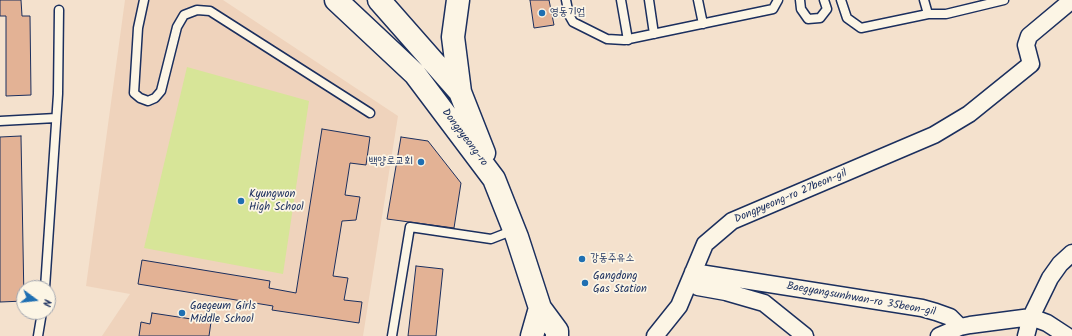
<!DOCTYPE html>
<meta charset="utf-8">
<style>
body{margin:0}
#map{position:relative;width:1072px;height:336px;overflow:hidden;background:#f4e1cd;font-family:Kalam,sans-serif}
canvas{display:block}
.north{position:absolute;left:16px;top:280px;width:40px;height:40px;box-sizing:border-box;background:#fcf5e5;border:1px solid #a2a6af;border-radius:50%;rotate:105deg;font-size:11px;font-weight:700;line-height:16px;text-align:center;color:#1b2f5e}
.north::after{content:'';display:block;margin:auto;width:14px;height:18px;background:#1f6fb2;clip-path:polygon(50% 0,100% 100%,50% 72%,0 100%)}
</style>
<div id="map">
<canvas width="1072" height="336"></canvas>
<div class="north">N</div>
</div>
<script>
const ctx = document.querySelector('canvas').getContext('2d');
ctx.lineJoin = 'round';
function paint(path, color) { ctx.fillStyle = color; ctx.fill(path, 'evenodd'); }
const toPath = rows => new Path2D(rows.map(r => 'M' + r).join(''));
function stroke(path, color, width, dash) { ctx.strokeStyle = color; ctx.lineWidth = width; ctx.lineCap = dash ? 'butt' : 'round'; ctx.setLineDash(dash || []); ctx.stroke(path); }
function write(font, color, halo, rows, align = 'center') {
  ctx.font = font + ' Kalam,"Poor Story",sans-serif'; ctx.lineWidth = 3.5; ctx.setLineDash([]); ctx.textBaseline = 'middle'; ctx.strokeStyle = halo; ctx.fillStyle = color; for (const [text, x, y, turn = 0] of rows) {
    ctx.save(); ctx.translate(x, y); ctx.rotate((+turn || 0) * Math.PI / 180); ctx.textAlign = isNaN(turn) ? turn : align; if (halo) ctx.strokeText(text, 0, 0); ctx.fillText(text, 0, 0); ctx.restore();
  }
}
const built = toPath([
 [125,0,223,0,398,116,363,336,102,336,130,294,86,286]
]);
const green = toPath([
 [187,67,309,101,283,274,144,248]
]);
const building = toPath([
 [0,0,21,0,22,16,30,16,31,95,6,96,6,16,0,16,0,0],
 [530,0,549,0,554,25,534,28,530,0],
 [322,129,370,137,366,165,350,163,345,195,360,197,356,220,342,221,333,276,348,278,344,300,362,302,359,323,272,310,273,306,138,284,142,260,270,281,269,288,296,293,322,129],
 [21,136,24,301,0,302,0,137,21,136],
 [401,137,428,141,461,183,454,228,387,219,401,137],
 [416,266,443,269,436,336,408,336,416,266],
 [152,313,211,322,209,336,139,336,141,322,150,324,152,313]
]);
const lane = toPath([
 [144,0,138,28,134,93,140,98,148,101,155,98,161,91,177,27,184,15,197,10,210,11,370,113],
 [566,0,569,15,573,22,607,39,624,40,773,9,778,0],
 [621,0,628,40],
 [649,0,654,34],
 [698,0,703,24],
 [800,0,801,9,808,19,820,18,827,9,824,0],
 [841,0,847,18,861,28,928,14,924,0],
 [928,14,946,14,1004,0],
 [0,121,56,118],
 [45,288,58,94,59,10],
 [38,336,42,312],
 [392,336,410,227,491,239,514,230]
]);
const street = toPath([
 [655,336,679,306,705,244,732,221,934,135,969,114,1031,64,1026,45,1029,36,1072,0],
 [805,336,764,303,726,292,698,287,693,272,922,308,936,312,950,317,960,327],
 [939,336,960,327,970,325,1031,317,1047,323,1067,336],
 [1026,336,1031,317,1050,278,1060,264,1072,253]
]);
const secondary = toPath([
 [336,0,415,74,494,179,517,237,540,308,557,331,557,336],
 [379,0,460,92],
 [458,0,453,37,460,92,484,153],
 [532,336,540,308]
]);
const markers = [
 [542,13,4,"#1f6fb2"],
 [421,162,4,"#1f6fb2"],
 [241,201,4,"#1f6fb2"],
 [582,259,4,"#1f6fb2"],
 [585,283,4,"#1f6fb2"],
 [182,313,4,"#1f6fb2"]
];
const poiNames = [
 ["영동기업",550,13],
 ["백양로교회",413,162,"right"],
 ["Kyungwon",249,195],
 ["High School",249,208],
 ["강동주유소",590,259],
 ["Gangdong",593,277],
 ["Gas Station",593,290],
 ["Gaegeum Girls",190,307],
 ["Middle School",190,320]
];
const streetNames = [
 ["Dongpyeong-ro",464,138,53],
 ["Dongpyeong-ro 27beon-gil",791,197,-23],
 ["Baegyangsunhwan-ro 35beon-gil",861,300,10]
];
paint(built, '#efd3bc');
paint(green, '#d7e598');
paint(building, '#e3b295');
stroke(building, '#1b2f5e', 1);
stroke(lane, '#1b2f5e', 11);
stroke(street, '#1b2f5e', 19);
stroke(secondary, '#1b2f5e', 25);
stroke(lane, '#fcf5e5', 8);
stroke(street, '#fcf5e5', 16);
stroke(secondary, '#fcf5e5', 22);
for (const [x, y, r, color] of markers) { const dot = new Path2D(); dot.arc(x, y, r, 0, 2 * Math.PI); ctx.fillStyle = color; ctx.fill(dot); stroke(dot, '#fcf5e5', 1.5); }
write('11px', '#1b2f5e', '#fcf5e5', poiNames, 'left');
write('11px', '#1b2f5e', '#fcf5e5', streetNames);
</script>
